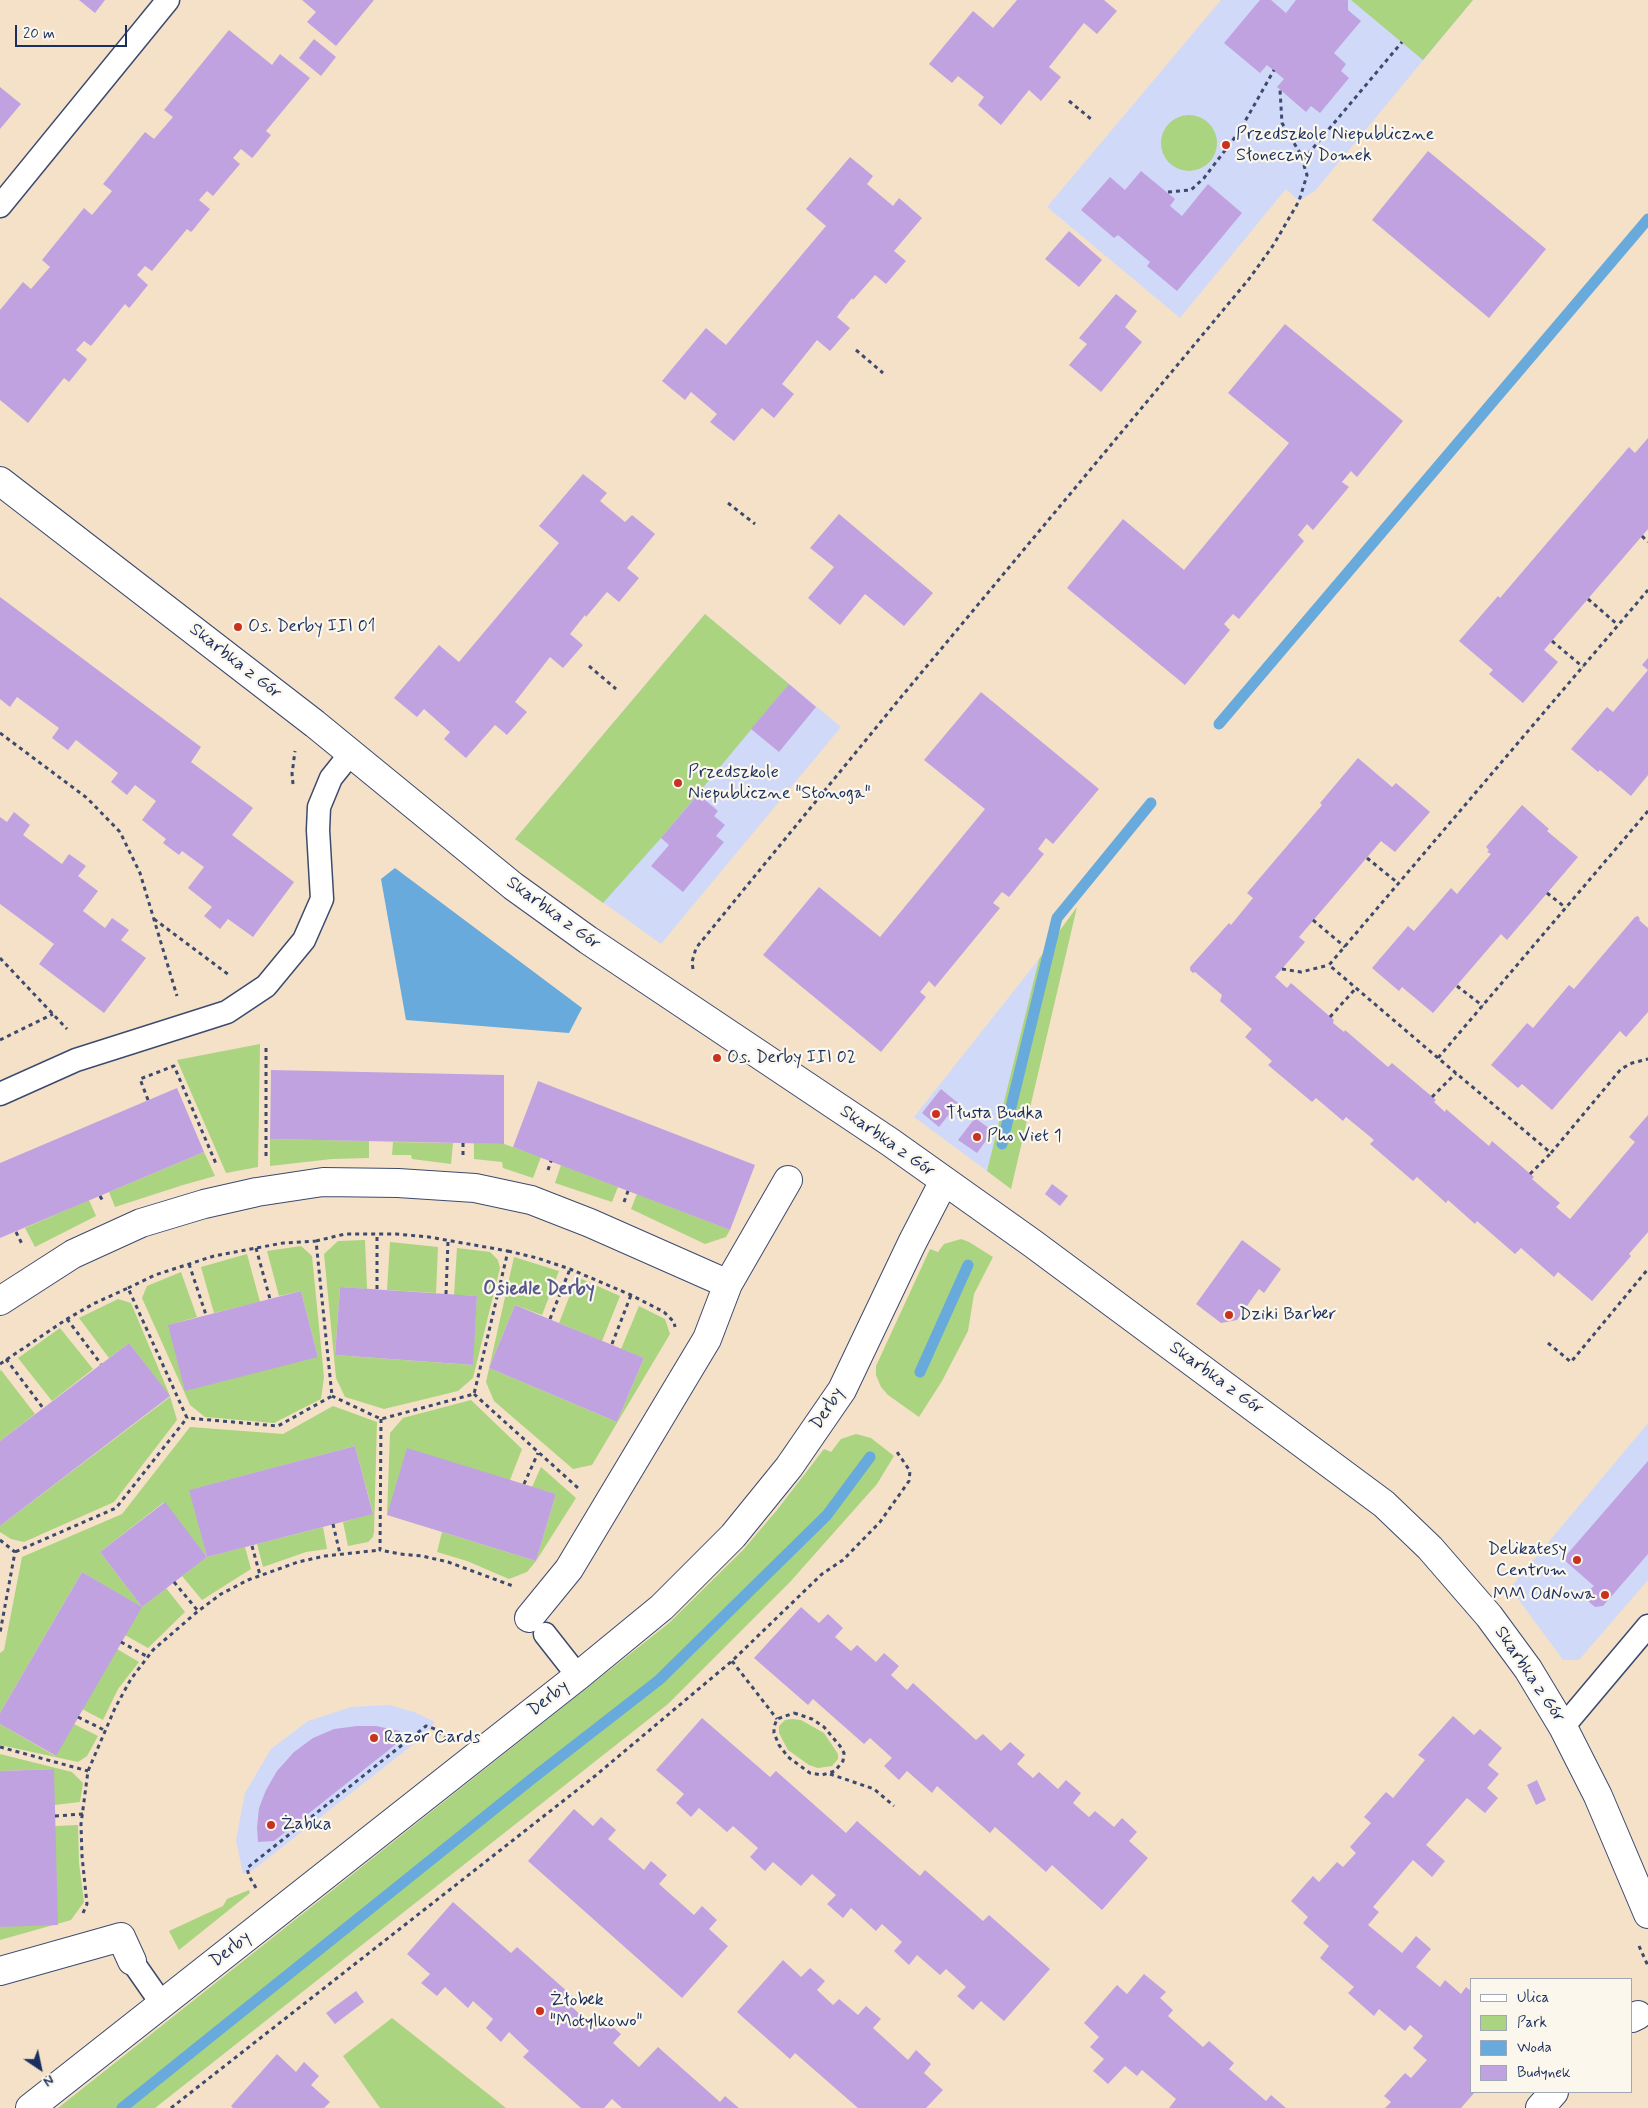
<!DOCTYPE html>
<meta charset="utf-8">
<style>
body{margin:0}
#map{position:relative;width:1648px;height:2108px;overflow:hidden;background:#f5e1c7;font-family:Mynerve,sans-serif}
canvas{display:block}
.legend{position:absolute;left:1470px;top:1978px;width:162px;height:115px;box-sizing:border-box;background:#fbf7ec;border:1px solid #a1a7b3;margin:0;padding:6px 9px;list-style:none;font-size:15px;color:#1b2f5e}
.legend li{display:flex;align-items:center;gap:10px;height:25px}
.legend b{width:25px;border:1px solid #a1a7b3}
.north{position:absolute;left:15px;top:2043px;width:50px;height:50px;-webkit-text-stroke:4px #fbf7ec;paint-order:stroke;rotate:146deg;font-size:14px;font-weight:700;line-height:20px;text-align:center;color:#1b2f5e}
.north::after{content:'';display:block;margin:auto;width:18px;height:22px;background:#1b2f5e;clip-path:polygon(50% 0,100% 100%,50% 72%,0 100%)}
.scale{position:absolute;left:15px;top:25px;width:112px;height:22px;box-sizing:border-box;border:2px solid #1b2f5e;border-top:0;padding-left:6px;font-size:15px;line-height:18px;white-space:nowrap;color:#1b2f5e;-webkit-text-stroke:4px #fbf7ec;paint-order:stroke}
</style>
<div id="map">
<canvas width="1648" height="2108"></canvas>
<ul class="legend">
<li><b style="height:6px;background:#fff"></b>Ulica</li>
<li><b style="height:14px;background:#aad47f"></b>Park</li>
<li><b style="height:14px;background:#68aadc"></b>Woda</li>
<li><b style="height:14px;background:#c1a2e0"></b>Budynek</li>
</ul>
<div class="north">N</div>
<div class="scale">20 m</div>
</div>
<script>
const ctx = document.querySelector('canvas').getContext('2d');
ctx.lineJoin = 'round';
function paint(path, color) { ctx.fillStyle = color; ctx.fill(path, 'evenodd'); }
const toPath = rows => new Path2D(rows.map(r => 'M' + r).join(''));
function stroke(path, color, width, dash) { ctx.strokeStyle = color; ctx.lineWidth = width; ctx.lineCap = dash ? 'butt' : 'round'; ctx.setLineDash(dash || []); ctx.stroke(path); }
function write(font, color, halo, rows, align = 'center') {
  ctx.font = font + ' Mynerve,sans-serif'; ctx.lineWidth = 4.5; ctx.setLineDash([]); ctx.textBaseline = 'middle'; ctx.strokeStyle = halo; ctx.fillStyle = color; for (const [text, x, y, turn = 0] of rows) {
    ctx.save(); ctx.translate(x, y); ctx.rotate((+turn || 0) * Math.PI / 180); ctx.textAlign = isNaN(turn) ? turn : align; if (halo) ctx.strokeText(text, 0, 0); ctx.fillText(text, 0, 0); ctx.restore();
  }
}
const built = toPath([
 [1221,0,1473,0,1315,191,1299,201,1286,189,1180,318,1047,207],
 [705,614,841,727,661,944,515,839],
 [1039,959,987,1171,914,1117],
 [1648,1423,1648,1580,1579,1660,1563,1660,1510,1588],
 [389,1705,414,1712,435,1722,424,1736,253,1870,243,1874,236,1840,245,1793,271,1749,308,1721,351,1707]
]);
const green = toPath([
 [1351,0,1473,0,1423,60],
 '1161 143a28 28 0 1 1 56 0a28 28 0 1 1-56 0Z',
 [705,614,789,684,661,838,603,903,515,839],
 [1077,907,1011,1189,987,1171,1039,959],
 [260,1044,258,1167,226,1173,177,1060],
 [270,1139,369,1141,369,1158,332,1159,270,1166],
 [393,1142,453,1143,451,1164,412,1159,411,1155,392,1155],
 [474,1143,504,1144,541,1157,533,1178,503,1168,502,1162,474,1159],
 [204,1152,215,1176,183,1185,115,1207,109,1192],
 [561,1165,618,1187,612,1202,555,1183],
 [637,1194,730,1230,726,1237,705,1244,631,1209],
 [89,1200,96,1216,35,1247,25,1228],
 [961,1239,969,1242,993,1257,974,1294,968,1331,942,1381,919,1417,888,1395,881,1387,876,1375,876,1366,930,1249,938,1252,944,1244],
 [365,1240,367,1289,340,1287,335,1355,472,1365,477,1296,454,1295,457,1248,490,1252,498,1260,500,1268,473,1378,458,1391,384,1409,345,1397,336,1378,324,1254,338,1241],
 [390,1242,438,1247,436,1293,387,1290],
 [301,1246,312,1256,324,1377,321,1399,274,1423,205,1417,190,1405,142,1298,147,1286,181,1272,197,1317,169,1325,318,1357,301,1291,279,1296,267,1251],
 [247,1254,260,1302,214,1313,201,1267],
 [514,1257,559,1271,542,1315,515,1305,489,1368,617,1422,644,1358,621,1349,639,1306,665,1319,670,1334,592,1465,573,1469,494,1401,486,1382],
 [577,1277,620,1296,602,1341,559,1323],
 [118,1299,131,1303,170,1396,177,1420,114,1502,24,1542,11,1539,0,1532,0,1526,170,1397,129,1343,109,1358,79,1318],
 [60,1328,93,1369,52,1401,18,1358],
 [1,1370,35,1414,0,1441,0,1371],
 [471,1400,522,1449,510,1480,387,1515,390,1433,403,1418],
 [333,1406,377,1422,374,1532,373,1537,368,1542,348,1546,343,1522,373,1513,355,1446,190,1490,207,1557,245,1547,251,1569,202,1600,182,1576,207,1557,164,1502,100,1552,142,1607,166,1588,185,1612,148,1648,125,1635,141,1607,82,1572,0,1713,0,1653,4,1650,22,1557,122,1514,190,1427,283,1434],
 [856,1434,871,1438,894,1456,877,1484,790,1582,668,1704,155,2108,58,2108,669,1623,743,1550,777,1510,824,1449,831,1452,841,1439],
 [541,1467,576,1498,536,1561,527,1572,509,1579,467,1561,437,1552,442,1532,536,1561,556,1494,532,1487],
 [323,1527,327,1549,306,1552,263,1567,257,1544],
 [117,1649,139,1662,118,1689,103,1720,82,1709],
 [792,1719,801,1720,824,1733,838,1754,838,1759,832,1766,818,1768,809,1765,788,1750,779,1733,779,1726,785,1720],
 [0,1724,55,1756,74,1724,98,1736,87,1756,78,1762,0,1745],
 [0,1754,72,1772,83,1783,80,1802,54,1805,53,1769,0,1771],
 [78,1825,79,1863,84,1902,71,1920,0,1940,0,1927,55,1826],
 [249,1890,250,1893,179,1950,169,1931,223,1906,227,1899],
 [392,2018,506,2108,380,2108,343,2056]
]);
const water = toPath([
 [395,868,582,1008,569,1033,406,1020,381,879]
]);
const stream = toPath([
 [1219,724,1648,219],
 [1002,1144,1057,918,1151,803],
 [920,1372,968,1265],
 [122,2108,533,1778,659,1680,827,1515,870,1457]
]);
const building = toPath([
 [79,0,105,0,95,13],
 [302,0,374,0,336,46,307,22,316,12],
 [1017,0,1104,0,1117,11,1097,34,1084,23,1049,67,1061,77,1041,101,1029,90,1001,125,978,105,984,97,958,76,952,83,929,64,973,11,993,28],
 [1260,0,1271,0,1286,13,1296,0,1348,0,1348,10,1361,21,1334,53,1346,64,1341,71,1349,78,1320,113,1311,106,1306,112,1277,87,1284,79,1267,65,1260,73,1224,43],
 [229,30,272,65,280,54,310,78,266,131,271,135,254,156,252,158,241,149,233,158,240,164,213,196,207,191,199,200,210,209,193,230,191,232,187,229,152,271,145,266,137,275,148,285,131,306,129,308,125,304,91,346,84,341,76,350,87,359,86,361,69,382,64,378,28,423,0,400,0,310,23,282,31,289,50,267,42,260,84,208,92,215,112,191,103,184,145,132,154,139,173,117,164,110],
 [314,39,336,57,321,76,299,58],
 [0,87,21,104,0,129],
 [1428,151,1546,249,1489,318,1372,220],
 [850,157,873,176,867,184,893,206,899,198,922,218,894,251,906,261,886,284,875,275,853,300,852,298,837,317,850,328,830,351,817,340,782,384,794,394,774,418,762,408,734,441,710,422,717,414,691,392,685,400,662,381,706,328,726,345,826,226,806,209],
 [1141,171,1175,199,1170,206,1182,216,1208,184,1242,213,1177,291,1147,266,1150,262,1118,235,1114,238,1081,210,1110,177,1125,190],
 [1069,231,1102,260,1079,287,1045,259],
 [1116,294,1137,311,1125,327,1142,342,1101,392,1069,365,1087,344,1079,338],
 [1285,324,1403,421,1357,477,1351,471,1342,482,1349,487,1313,530,1307,524,1298,535,1304,541,1239,619,1233,614,1224,624,1230,630,1185,685,1067,588,1123,519,1184,570,1289,443,1228,393],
 [1648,438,1648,529,1544,650,1558,662,1523,703,1489,674,1493,670,1459,641,1498,596,1500,598,1629,447,1635,453],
 [583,474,607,493,600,501,625,522,632,515,655,534,627,568,639,578,619,602,607,592,586,617,585,615,570,634,583,645,563,668,550,657,515,702,527,712,507,735,495,725,466,758,444,739,450,732,424,709,417,717,394,698,439,645,459,662,559,543,539,526],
 [839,514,933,593,904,626,865,594,840,625,808,598,834,567,810,548],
 [0,597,201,747,191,762,253,808,232,835,294,882,253,937,228,919,220,929,204,916,212,907,188,888,204,867,182,851,179,855,163,843,166,839,142,820,156,801,135,785,127,795,111,782,118,773,76,740,68,750,52,738,59,728,17,697,10,707,0,699],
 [1648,658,1648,775,1631,796,1600,770,1598,772,1571,749,1607,707,1613,712,1648,670,1642,665],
 [789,684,816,707,779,752,751,729],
 [981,692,1099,789,1053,844,1046,838,1038,849,1044,854,1009,897,1002,892,993,903,1000,908,935,987,929,981,920,992,926,997,881,1052,763,955,819,887,880,937,985,809,924,760],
 [1358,758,1392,787,1396,783,1430,812,1395,852,1381,841,1299,937,1305,942,1275,977,1287,988,1291,983,1334,1020,1333,1023,1344,1032,1345,1030,1388,1067,1392,1063,1436,1100,1434,1102,1445,1112,1446,1109,1489,1146,1492,1141,1534,1177,1532,1179,1560,1203,1556,1207,1570,1219,1635,1142,1629,1137,1648,1115,1648,1232,1629,1254,1631,1256,1592,1301,1558,1272,1554,1277,1521,1248,1515,1254,1477,1221,1475,1224,1448,1200,1446,1203,1417,1177,1413,1181,1370,1144,1374,1140,1346,1117,1343,1121,1316,1098,1312,1102,1268,1065,1272,1061,1245,1037,1252,1029,1220,1001,1222,995,1195,972,1193,973,1190,970,1190,967,1229,923,1231,925,1253,898,1247,893,1322,805,1320,803],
 [698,794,718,811,714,816,725,825,716,836,724,842,683,892,651,866,669,845,661,838],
 [1522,805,1549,829,1547,831,1578,857,1507,940,1501,934,1433,1013,1402,987,1399,991,1372,968,1408,926,1414,931,1451,888,1457,894,1491,854,1487,852,1489,850,1486,847],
 [14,812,30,825,23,835,62,864,69,854,86,866,78,876,98,891,83,911,105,928,112,918,129,930,121,940,146,958,104,1013,39,964,54,944,0,904,0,817,7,822],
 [1638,916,1640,919,1639,920,1648,928,1648,1012,1626,1037,1620,1031,1552,1110,1522,1084,1518,1088,1491,1065,1527,1023,1533,1028,1569,985,1574,989,1635,917],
 [271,1070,504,1075,504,1144,270,1139],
 [538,1081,755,1165,730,1230,513,1147],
 [177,1088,204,1152,0,1238,0,1163],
 [941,1089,958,1103,939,1127,922,1113],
 [975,1118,993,1131,977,1153,958,1140],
 [1052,1184,1068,1196,1060,1206,1045,1194],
 [1242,1240,1281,1269,1264,1293,1259,1289,1237,1320,1221,1323,1196,1304],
 [340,1287,477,1296,473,1365,335,1355],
 [301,1291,318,1357,185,1391,168,1325],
 [515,1305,644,1358,617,1422,489,1368],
 [129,1343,170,1396,0,1526,0,1441],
 [355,1446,373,1514,207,1557,189,1490],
 [407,1448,556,1494,536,1561,387,1515],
 [1648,1461,1648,1554,1603,1606,1595,1607,1588,1601,1587,1592,1594,1586,1563,1559],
 [165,1502,207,1557,142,1607,56,1756,0,1724,0,1713,82,1572,142,1607,100,1552],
 [801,1607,819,1623,828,1614,843,1628,835,1637,851,1651,857,1645,876,1662,884,1653,899,1666,891,1675,907,1690,913,1683,976,1740,983,1734,1001,1751,1010,1742,1025,1755,1017,1764,1033,1778,1039,1772,1058,1789,1066,1780,1081,1793,1073,1803,1089,1817,1095,1811,1114,1827,1122,1818,1137,1832,1129,1841,1148,1858,1102,1910,1052,1865,1046,1872,995,1827,990,1833,937,1786,932,1793,907,1771,899,1780,884,1766,892,1758,870,1738,864,1744,813,1699,808,1705,754,1658],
 [1453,1716,1474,1735,1480,1729,1502,1748,1488,1765,1499,1774,1487,1788,1498,1798,1485,1813,1467,1798,1426,1845,1445,1861,1432,1877,1413,1860,1373,1907,1379,1912,1368,1925,1402,1953,1416,1936,1431,1949,1416,1967,1440,1987,1445,1980,1461,1994,1466,1987,1472,1992,1472,2092,1475,2092,1461,2108,1385,2108,1391,2102,1384,2096,1405,2073,1411,2078,1427,2060,1413,2048,1423,2036,1410,2025,1405,2031,1379,2009,1374,2016,1348,1993,1354,1987,1320,1958,1329,1946,1303,1923,1308,1917,1291,1901,1313,1876,1319,1882,1337,1862,1343,1867,1356,1853,1350,1847,1371,1823,1364,1817,1386,1792,1393,1798,1425,1760,1418,1755],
 [702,1718,770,1777,776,1771,846,1833,857,1821,920,1876,925,1870,983,1921,989,1915,1050,1969,1004,2021,981,2001,973,2010,957,1996,966,1987,946,1969,940,1975,917,1955,909,1965,894,1951,902,1942,882,1924,876,1931,851,1908,843,1918,827,1904,836,1895,812,1874,801,1886,773,1862,765,1871,750,1857,758,1848,733,1826,727,1832,699,1808,691,1817,676,1803,684,1794,656,1770],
 [357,1726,376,1726,400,1731,395,1745,274,1841,258,1842,257,1827,259,1808,266,1790,277,1771,294,1752,313,1738,334,1729],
 [54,1769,58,1925,0,1927,0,1771],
 [1537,1780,1546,1800,1536,1805,1527,1785],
 [574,1809,593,1826,601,1817,616,1830,608,1839,644,1870,651,1861,667,1875,659,1884,694,1915,702,1906,717,1920,709,1929,728,1946,682,1998,528,1861],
 [453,1902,511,1953,517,1947,577,2000,572,2007,597,2030,605,2020,621,2034,613,2043,639,2067,658,2047,720,2102,725,2096,739,2108,622,2108,612,2099,604,2108,581,2108,523,2057,529,2051,509,2032,501,2042,486,2028,493,2019,473,2001,468,2008,445,1987,437,1996,421,1983,430,1974,407,1954],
 [783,1960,801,1977,810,1968,825,1981,817,1990,833,2005,839,1999,858,2015,866,2006,881,2019,873,2028,908,2060,916,2050,931,2064,924,2073,943,2090,926,2108,858,2108,795,2053,790,2059,737,2012],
 [1144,1974,1166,1992,1160,1998,1173,2010,1168,2016,1203,2047,1209,2041,1234,2063,1229,2069,1266,2101,1271,2095,1286,2108,1169,2108,1176,2099,1142,2070,1137,2076,1125,2066,1108,2084,1093,2071,1104,2059,1090,2047,1099,2037,1084,2023,1117,1985,1127,1994],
 [356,1991,364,2002,335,2024,326,2013],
 [277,2054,296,2072,304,2062,319,2076,311,2085,330,2102,324,2108,233,2108,231,2106]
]);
const path = toPath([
 [1069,101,1091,119],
 [1303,160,1402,42],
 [1168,192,1191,190,1204,178,1239,132,1274,70],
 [856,350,883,373],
 [728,503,755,524],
 [1642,536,1648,542],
 [1588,599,1618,625],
 [1552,641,1583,667],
 [589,666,616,689],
 [0,733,87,798,120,832,140,873,177,996],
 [293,784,292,774,295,751],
 [1648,811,1438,1058,1551,1153,1621,1069,1632,1063,1648,1059],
 [1367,858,1398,883],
 [1547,893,1566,908],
 [154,919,229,975],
 [1313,920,1345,947],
 [0,958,67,1029],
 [693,969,692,962,696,948,897,702,1249,279,1274,244,1299,201,1307,175,1300,153,1282,123,1280,90],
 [1282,969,1301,972,1329,965],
 [1457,986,1483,1006],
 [1330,1017,1356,988],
 [0,1040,53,1014],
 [266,1048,266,1156],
 [1438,1058,1329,965,1648,590],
 [1432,1097,1456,1073],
 [148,1100,140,1079,174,1066,217,1166],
 [463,1143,463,1155],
 [548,1170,551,1161],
 [1530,1174,1551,1153],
 [100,1196,104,1203],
 [624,1202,628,1191],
 [16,1232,23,1246],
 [316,1241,345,1234,396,1234,429,1237,508,1251,474,1394,381,1419,332,1396],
 [256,1248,270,1299],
 [508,1251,537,1258,570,1269,631,1295,664,1312,674,1322,675,1327],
 [189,1264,206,1315],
 [128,1288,155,1275,214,1256,283,1243,316,1241,332,1396,278,1426,187,1418],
 [377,1289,377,1234],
 [446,1294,448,1241],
 [67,1319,101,1364],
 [550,1319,570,1269],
 [1548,1343,1571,1362,1648,1269],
 [612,1344,631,1295],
 [6,1359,43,1408],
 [0,1364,67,1319,93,1304,128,1288,187,1418,116,1508,15,1552],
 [474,1394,578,1488],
 [381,1419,380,1550,400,1554,422,1556,448,1562,513,1586],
 [524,1484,538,1453],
 [333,1524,340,1554],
 [0,1540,15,1552,0,1633],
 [252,1546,260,1575],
 [174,1582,198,1611],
 [121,1642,148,1657],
 [732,1661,777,1719],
 [794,1713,812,1719,824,1727,840,1746,844,1753,843,1761,835,1771,822,1775,810,1773,788,1757,779,1745,774,1733,774,1727,777,1719,794,1713],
 [78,1717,104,1730],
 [0,1747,88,1771],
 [830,1774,874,1789,894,1806],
 [55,1816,83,1814],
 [256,1888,249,1876,247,1868,426,1726,435,1729,445,1738],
 [83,1913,87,1904,82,1856,81,1824,88,1771,115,1708,131,1679,153,1650,197,1612,221,1594,248,1580,298,1562,325,1556,380,1550],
 [1639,1946,1648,1966],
 [171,2108,595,1776,732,1661,822,1574,843,1560,880,1522,909,1481,910,1471,897,1452]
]);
const lane = toPath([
 [0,206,168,0],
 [0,1094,76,1060,227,1012,266,986,304,940,322,899,318,830,319,807,331,778,351,753],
 [545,1634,578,1676],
 [1563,1727,1648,1626],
 [132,1961,162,2004]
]);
const street = toPath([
 [0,1301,73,1254,141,1223,204,1204,257,1192,323,1182,398,1183,475,1188,531,1200,590,1223,728,1284],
 [529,1618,569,1569,707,1339,728,1284,788,1180],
 [0,1971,121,1937,132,1961],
 [1632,2018,1638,2015],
 [30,2108,578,1676,662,1607,733,1536,789,1467,842,1390,912,1243,944,1181],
 [1540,2108,1554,2092]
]);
const secondary = toPath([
 [0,481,315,724,513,886,588,940,890,1142,1032,1243,1384,1504,1430,1548,1489,1616,1528,1669,1563,1727,1598,1796,1648,1914]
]);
const markers = [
 [1226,145,5,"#c8321e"],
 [238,627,5,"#c8321e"],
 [678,783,5,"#c8321e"],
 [717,1058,5,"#c8321e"],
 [936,1114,5,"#c8321e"],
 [977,1137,5,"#c8321e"],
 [1229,1315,5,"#c8321e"],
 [1577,1560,5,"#c8321e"],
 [1605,1595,5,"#c8321e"],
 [374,1738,5,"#c8321e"],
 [271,1825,5,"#c8321e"],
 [540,2011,5,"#c8321e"]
];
const poiNames = [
 ["Przedszkole Niepubliczne",1236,135],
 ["Słoneczny Domek",1236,156],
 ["Os. Derby III 01",248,627],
 ["Przedszkole",688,773],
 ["Niepubliczne \"Stonoga\"",688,794],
 ["Os. Derby III 02",727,1058],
 ["Tłusta Budka",946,1114],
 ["Pho Viet 1",987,1137],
 ["Dziki Barber",1239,1315],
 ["Delikatesy",1567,1550,"right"],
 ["Centrum",1567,1571,"right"],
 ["MM OdNowa",1595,1595,"right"],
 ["Razor Cards",384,1738],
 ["Żabka",281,1825],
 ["Żłobek",550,2001],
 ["\"Motylkowo\"",550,2022]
];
const streetNames = [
 ["Skarbka z Gór",235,662,38],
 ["Skarbka z Gór",553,914,36],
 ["Skarbka z Gór",887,1142,35],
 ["Skarbka z Gór",1216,1379,36],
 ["Derby",828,1409,-57],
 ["Skarbka z Gór",1529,1675,56],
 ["Derby",549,1699,-38],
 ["Derby",231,1950,-38]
];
const neighbourhoodNames = [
 ["Osiedle Derby",539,1290]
];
paint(built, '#d1d9f9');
paint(green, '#aad47f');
paint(water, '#68aadc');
stroke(stream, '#68aadc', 11);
paint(building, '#c1a2e0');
stroke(lane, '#3c4a6e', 25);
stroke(street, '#3c4a6e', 30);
stroke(secondary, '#3c4a6e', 30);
stroke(path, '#3c4a6e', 3, [4, 4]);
stroke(lane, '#fff', 22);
stroke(street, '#fff', 28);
stroke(secondary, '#fff', 28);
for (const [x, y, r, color] of markers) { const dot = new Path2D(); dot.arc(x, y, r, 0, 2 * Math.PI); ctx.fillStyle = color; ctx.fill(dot); stroke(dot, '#fbf7ec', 2); }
write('18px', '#1b2f5e', '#fbf7ec', poiNames, 'left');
write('18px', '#1b2f5e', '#fbf7ec', streetNames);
write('bold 19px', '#55578c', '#fbf7ec', neighbourhoodNames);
</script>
